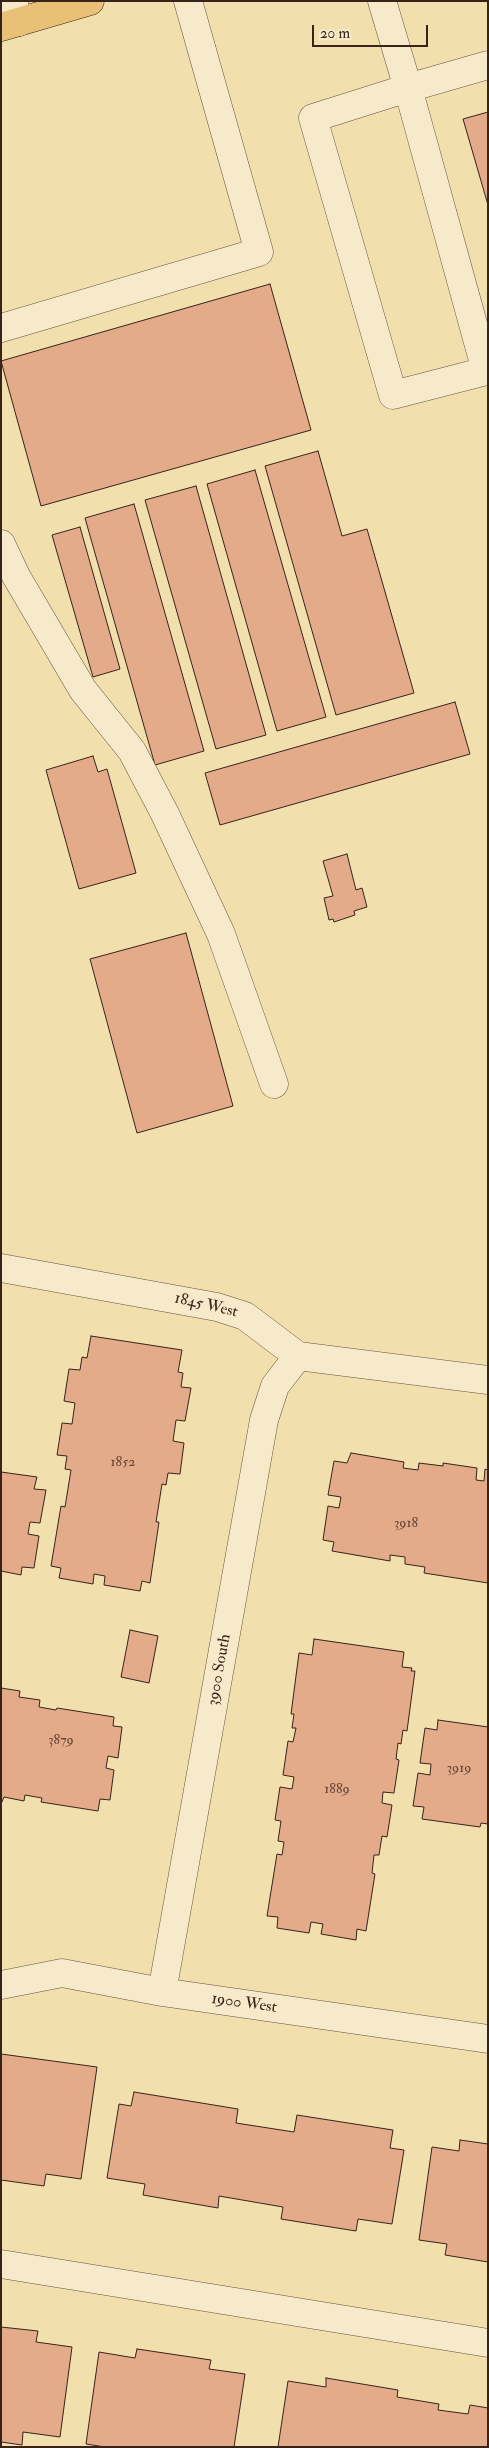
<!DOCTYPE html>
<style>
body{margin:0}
#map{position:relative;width:489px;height:2448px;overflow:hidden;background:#f1dfad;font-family:"IM FELL Double Pica",serif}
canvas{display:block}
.frame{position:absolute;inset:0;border:2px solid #37231a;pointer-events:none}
.scale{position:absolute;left:312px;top:25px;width:116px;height:22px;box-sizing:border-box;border:2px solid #37231a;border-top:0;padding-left:6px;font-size:15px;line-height:18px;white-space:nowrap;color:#37231a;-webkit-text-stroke:4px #f6eaca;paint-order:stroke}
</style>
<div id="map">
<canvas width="489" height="2448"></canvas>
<div class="frame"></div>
<div class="scale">20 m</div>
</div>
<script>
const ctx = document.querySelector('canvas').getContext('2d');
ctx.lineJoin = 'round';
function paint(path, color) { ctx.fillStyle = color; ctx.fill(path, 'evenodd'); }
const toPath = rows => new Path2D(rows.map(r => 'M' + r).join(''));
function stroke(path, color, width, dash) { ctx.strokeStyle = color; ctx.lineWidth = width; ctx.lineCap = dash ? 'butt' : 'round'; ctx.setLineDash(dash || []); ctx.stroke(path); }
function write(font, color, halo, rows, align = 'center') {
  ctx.font = font + ' "IM FELL Double Pica",serif'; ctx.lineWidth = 4.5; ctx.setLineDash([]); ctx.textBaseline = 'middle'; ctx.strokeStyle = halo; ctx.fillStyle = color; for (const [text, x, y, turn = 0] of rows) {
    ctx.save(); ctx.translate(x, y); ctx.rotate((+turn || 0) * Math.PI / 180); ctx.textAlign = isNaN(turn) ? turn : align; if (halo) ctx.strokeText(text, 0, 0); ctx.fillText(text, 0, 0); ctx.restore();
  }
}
const building = toPath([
 [488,112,488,205,463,119,488,112],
 [270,284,311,430,41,506,1,361,270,284],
 [318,451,342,536,367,529,414,693,336,715,265,466,318,451],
 [255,470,326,717,277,731,207,484,255,470],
 [196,486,266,735,216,749,145,500,196,486],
 [134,504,204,751,155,765,85,518,134,504],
 [80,527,120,669,93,677,52,535,80,527],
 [455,702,470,754,220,825,205,773,455,702],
 [93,756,98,772,107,769,136,873,79,889,46,770,93,756],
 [347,854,356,890,362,888,367,907,354,911,355,915,334,922,333,919,329,920,324,898,333,896,323,861,347,854],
 [186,933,233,1106,137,1133,90,959,186,933],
 [91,1336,182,1350,178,1372,183,1373,181,1387,191,1388,185,1421,176,1420,173,1441,184,1443,180,1474,168,1473,166,1485,162,1484,156,1522,159,1522,150,1583,142,1581,140,1591,104,1585,105,1576,94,1574,93,1584,59,1578,61,1568,51,1566,61,1506,65,1507,71,1470,65,1469,67,1456,57,1455,62,1423,72,1424,75,1403,64,1401,69,1369,80,1370,82,1357,87,1358,91,1336],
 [351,1453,404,1462,403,1468,418,1470,419,1463,443,1466,443,1463,477,1468,476,1480,484,1481,485,1469,488,1470,488,1583,424,1573,425,1567,405,1564,405,1557,390,1555,390,1561,332,1551,334,1542,323,1540,328,1506,339,1508,341,1497,328,1495,334,1461,347,1463,351,1453],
 [1,1472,37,1477,34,1489,46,1490,40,1523,30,1522,28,1534,39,1536,34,1568,22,1567,21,1575,1,1571,1,1472],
 [130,1630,158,1636,149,1683,121,1677,130,1630],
 [314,1639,404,1652,402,1667,412,1668,411,1671,415,1671,407,1731,403,1730,401,1744,398,1743,396,1759,399,1760,394,1793,383,1792,382,1803,392,1805,387,1837,382,1836,379,1855,374,1855,372,1873,375,1874,366,1931,357,1929,356,1940,321,1934,323,1924,311,1922,309,1933,277,1928,278,1917,267,1916,277,1854,282,1855,284,1842,278,1841,281,1821,275,1820,280,1787,292,1789,294,1777,283,1775,288,1741,293,1742,296,1728,292,1728,294,1714,291,1714,299,1653,312,1655,314,1639],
 [1,1688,20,1691,19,1697,40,1700,39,1707,56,1710,57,1708,114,1717,113,1726,122,1727,118,1758,108,1756,106,1768,114,1770,110,1800,100,1799,98,1811,41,1802,42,1798,25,1795,24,1801,4,1797,1,1804,1,1688],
 [438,1720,488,1727,488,1824,481,1823,480,1827,422,1819,424,1807,413,1806,418,1773,430,1775,431,1764,420,1763,425,1728,437,1730,438,1720],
 [1,2054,97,2067,81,2179,46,2174,44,2186,1,2180,1,2054],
 [134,2092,238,2109,236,2123,294,2132,297,2115,393,2130,390,2148,404,2150,392,2224,358,2219,356,2231,281,2219,283,2207,219,2196,218,2208,143,2195,145,2184,107,2178,119,2104,131,2106,134,2092],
 [460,2140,488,2144,488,2262,445,2255,447,2244,419,2240,432,2147,459,2151,460,2140],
 [1,2327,38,2331,36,2342,72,2347,60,2437,23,2432,22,2445,1,2442,1,2327],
 [137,2349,211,2360,209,2369,245,2374,234,2447,105,2447,86,2444,99,2352,135,2358,137,2349],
 [326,2378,398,2390,397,2397,439,2404,438,2410,468,2414,470,2405,488,2408,488,2447,278,2447,288,2381,326,2387,326,2378]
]);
const minor = toPath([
 [13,1,19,22],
 [382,1,408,88,488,65],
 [408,88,486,371,393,395,313,118,408,88],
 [1,328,259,252,188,1],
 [1,544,16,576,83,690,132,751,165,814,221,934,274,1084],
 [1,1268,217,1307,245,1316,298,1356,488,1380],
 [1,1985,62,1973,162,1992,488,2039],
 [162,1992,264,1420,275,1386,298,1356],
 [1,2264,488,2343]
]);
const major = toPath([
 [1,27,90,1]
]);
const numberNames = [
 ["1852",123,1463],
 ["3918",406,1524],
 ["3879",61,1741],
 ["3919",459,1769],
 ["1889",337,1790]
];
const streetNames = [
 ["1845 West",206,1306,13],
 ["3900 South",220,1670,-80],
 ["1900 West",244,2004,8]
];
paint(building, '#e3ab89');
stroke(building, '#37231a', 1);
stroke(minor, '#66523f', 29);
stroke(major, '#37231a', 29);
stroke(minor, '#f6eaca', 28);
stroke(major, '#e8c076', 28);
write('14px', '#624536', null, numberNames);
write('16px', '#37231a', '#f6eaca', streetNames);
</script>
